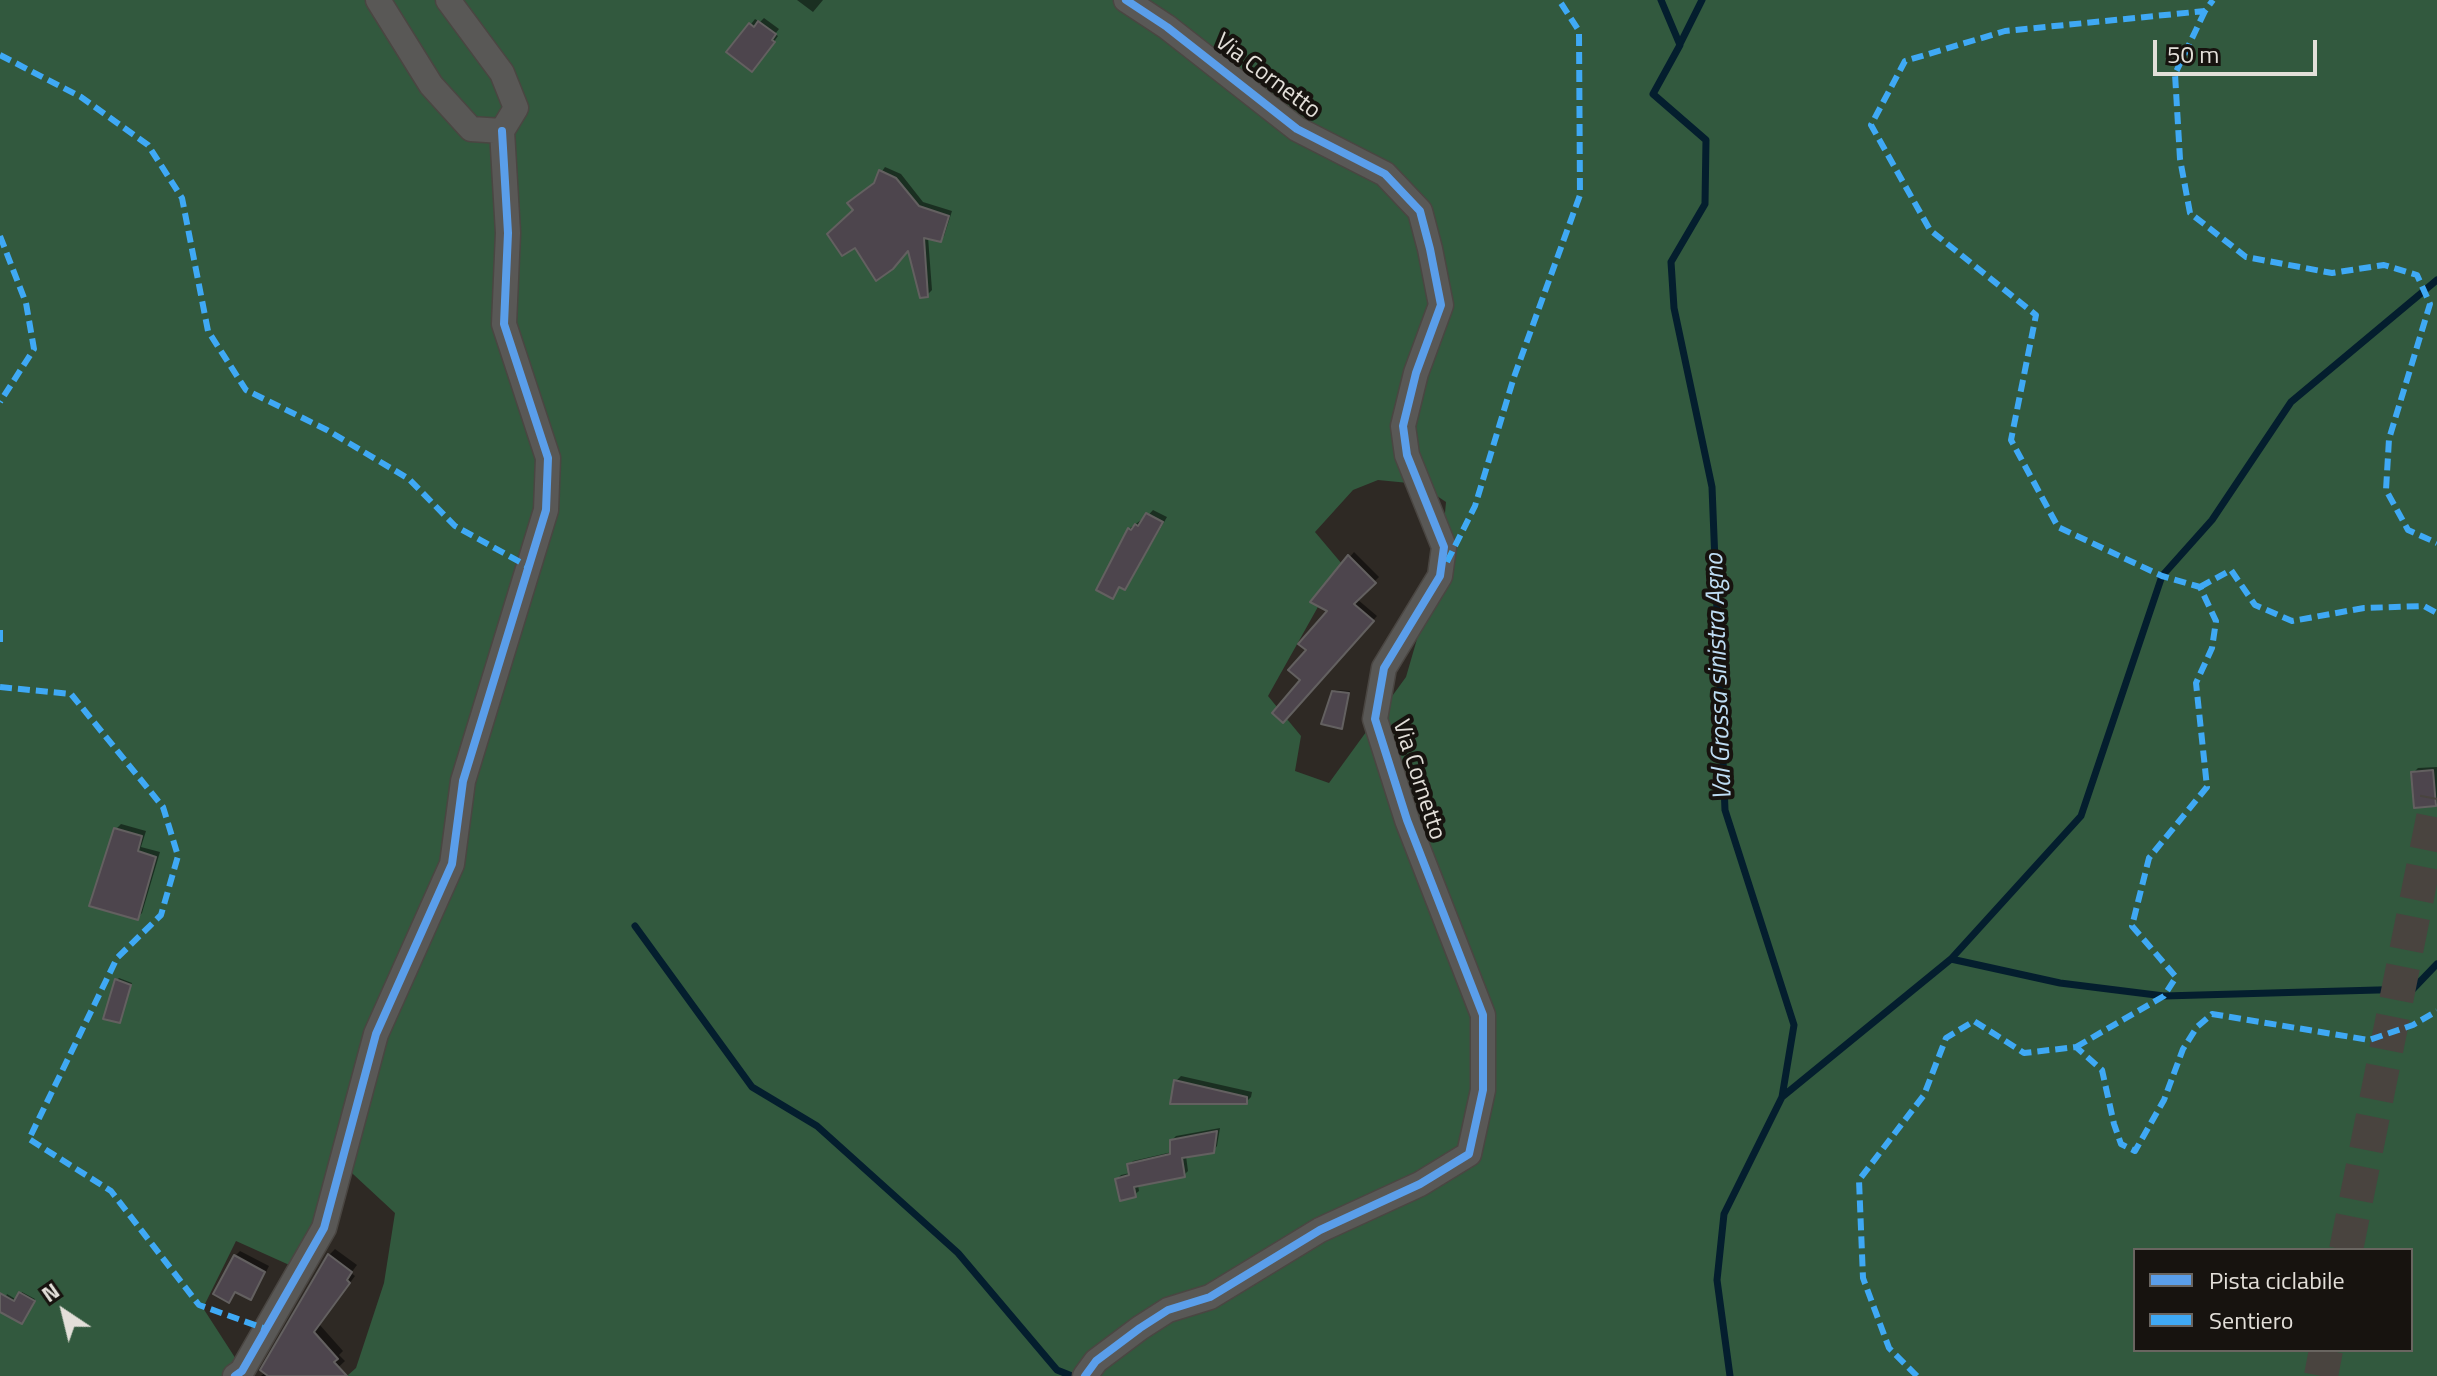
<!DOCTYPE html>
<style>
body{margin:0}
#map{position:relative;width:2437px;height:1376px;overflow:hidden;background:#2e2924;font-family:"Titillium Web",sans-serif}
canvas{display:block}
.legend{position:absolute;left:2133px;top:1248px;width:280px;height:104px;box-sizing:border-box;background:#17130f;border:2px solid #696560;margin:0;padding:10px 14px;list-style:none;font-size:24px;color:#e3dfd9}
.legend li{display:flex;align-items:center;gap:16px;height:40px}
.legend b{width:40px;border:2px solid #696560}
.north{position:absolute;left:24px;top:1272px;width:80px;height:80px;-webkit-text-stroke:6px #17130f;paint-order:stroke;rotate:325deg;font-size:22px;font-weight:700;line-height:32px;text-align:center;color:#e3dfd9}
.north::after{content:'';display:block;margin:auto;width:28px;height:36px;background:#e3dfd9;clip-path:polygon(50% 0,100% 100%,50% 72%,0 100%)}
.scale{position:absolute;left:2153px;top:40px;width:164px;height:36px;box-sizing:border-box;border:4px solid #e3dfd9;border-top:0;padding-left:10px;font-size:24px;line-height:28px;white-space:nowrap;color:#e3dfd9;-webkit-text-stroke:6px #17130f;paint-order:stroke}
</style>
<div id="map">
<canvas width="2437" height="1376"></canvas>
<ul class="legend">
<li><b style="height:10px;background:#5a9eea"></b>Pista ciclabile</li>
<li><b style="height:10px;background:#3fa9f5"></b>Sentiero</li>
</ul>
<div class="north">N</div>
<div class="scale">50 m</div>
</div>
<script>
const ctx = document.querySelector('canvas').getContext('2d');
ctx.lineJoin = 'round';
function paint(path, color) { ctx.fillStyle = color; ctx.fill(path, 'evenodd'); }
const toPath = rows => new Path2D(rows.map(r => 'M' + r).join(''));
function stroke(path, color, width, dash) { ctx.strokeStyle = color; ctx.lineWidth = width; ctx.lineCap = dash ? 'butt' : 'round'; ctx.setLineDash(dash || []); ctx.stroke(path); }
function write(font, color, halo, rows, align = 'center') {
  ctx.font = font + ' "Titillium Web",sans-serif'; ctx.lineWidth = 8; ctx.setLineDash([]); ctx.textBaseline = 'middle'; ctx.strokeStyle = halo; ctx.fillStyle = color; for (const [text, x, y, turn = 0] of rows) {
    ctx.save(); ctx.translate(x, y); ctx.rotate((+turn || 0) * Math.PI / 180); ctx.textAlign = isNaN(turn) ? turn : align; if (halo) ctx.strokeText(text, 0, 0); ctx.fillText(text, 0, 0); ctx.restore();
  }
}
const green = toPath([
 [0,0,2437,0,2437,1376,347,1376,356,1368,384,1283,395,1213,340,1162,296,1268,236,1241,203,1308,243,1370,234,1376,0,1376],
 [1378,480,1419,484,1446,502,1441,556,1406,677,1329,783,1295,771,1301,736,1268,696,1342,564,1315,532,1353,490],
 [2135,1250,2411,1250,2411,1350,2135,1350]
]);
const shadow = toPath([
 [797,0,823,0,813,12],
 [764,18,779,29,775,34,778,36,757,65,729,52,755,19,760,22],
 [885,167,901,174,923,202,952,211,944,236,940,240,928,237,932,290,927,295,909,248,855,210],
 [1153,510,1167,517,1129,583,1124,588,1120,586,1113,597,1129,529,1141,520,1143,521],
 [1354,552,1379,577,1357,599,1377,616,1283,720,1302,680,1308,650,1330,611,1313,601],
 [1336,690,1350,691,1341,727,1334,692],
 [2437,767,2437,804,2416,806,2413,773,2418,768],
 [121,824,146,831,141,847,160,852,142,913,137,918,116,829],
 [119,978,132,983,120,1021,117,980],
 [1181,1076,1252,1092,1251,1097,1246,1102,1176,1081],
 [1220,1128,1217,1146,1213,1151,1186,1156,1188,1171,1184,1175,1138,1185,1139,1191,1134,1195,1117,1179,1121,1175,1130,1173,1129,1165,1133,1161,1172,1152,1172,1140,1176,1136],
 [335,1249,357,1265,351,1273,355,1276,319,1324,343,1351,339,1355,345,1361,329,1376,261,1376,266,1372,329,1255],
 [240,1251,269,1266,256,1292,250,1297,237,1290,229,1300,235,1256],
 [22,1292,35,1299,24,1320,0,1310,7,1294,17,1300]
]);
const stream = toPath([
 [1661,0,1680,45,1653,94,1706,140,1705,204,1671,262,1674,308,1712,487,1725,810,1794,1025,1782,1097,1724,1214,1717,1280,1730,1376],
 [1680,44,1702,0],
 [635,926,752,1087,817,1126,958,1253,1057,1370,1072,1376],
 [1951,959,2060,983,2164,996,2413,989,2437,964],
 [1782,1097,1951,959,2081,816,2162,576,2212,520,2291,402,2437,280]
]);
const building = toPath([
 [758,21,776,34,772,40,775,42,752,72,726,52,749,23,754,27,758,21],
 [879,170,896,178,919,206,949,216,941,242,924,238,928,297,920,298,908,251,893,269,876,281,855,248,842,256,827,234,853,210,847,203,874,183,879,170],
 [1146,513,1163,522,1125,590,1119,587,1113,599,1096,590,1128,528,1131,530,1135,524,1138,526,1146,513],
 [1348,555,1376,583,1354,604,1374,621,1283,723,1272,713,1300,680,1288,670,1306,650,1298,644,1327,611,1310,602,1348,555],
 [1332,691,1349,693,1342,729,1321,724,1332,691],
 [2433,770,2436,806,2414,808,2411,772,2433,770],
 [114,828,142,836,138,851,156,857,138,920,89,906,114,828],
 [115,979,131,985,120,1023,103,1019,115,979],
 [1174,1080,1247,1097,1247,1104,1170,1104,1174,1080],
 [1217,1131,1214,1153,1182,1158,1185,1177,1134,1187,1136,1197,1120,1201,1115,1179,1129,1175,1127,1164,1170,1154,1170,1140,1217,1131],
 [328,1254,352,1272,347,1280,350,1283,314,1332,338,1359,334,1362,347,1376,268,1376,260,1370,328,1254],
 [234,1255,265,1272,251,1300,235,1292,229,1303,213,1294,234,1255],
 [19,1292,35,1301,22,1324,0,1312,0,1293,14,1301,19,1292]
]);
const highwayTunnel = toPath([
 [2346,1250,2437,798],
 [2321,1376,2326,1350]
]);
const minor = toPath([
 [378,0,431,85,471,129,502,131,516,108,502,73,448,0],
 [235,1376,242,1371,324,1228,376,1034,452,864,463,781,546,510,548,458,504,324,508,233,502,131],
 [1085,1376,1096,1361,1140,1328,1168,1310,1210,1297,1320,1230,1420,1184,1469,1154,1483,1090,1483,1015,1407,820,1375,719,1384,668,1440,576,1444,547,1407,455,1403,426,1416,373,1441,305,1430,249,1420,211,1385,174,1297,129,1167,27,1126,0]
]);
const quiet = toPath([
 [2205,11,2175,74,2180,159,2190,213,2246,257,2332,273,2384,265,2417,275,2430,304,2389,439,2386,490,2408,530,2437,543],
 [0,55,81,97,148,145,182,198,208,331,246,390,327,430,409,479,455,526,529,567],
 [0,236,26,303,34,349,0,402],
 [1447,562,1475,506,1514,377,1580,195,1579,31,1559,0],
 [2200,587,2231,570,2255,605,2292,621,2364,608,2424,606,2437,613],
 [0,630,0,648],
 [0,687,71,694,163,807,178,856,161,915,117,958,29,1139,111,1191,199,1305,266,1329],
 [2076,1047,2164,996,2176,977,2132,926,2149,858,2207,787,2196,683,2212,648,2216,621,2200,587,2162,576,2058,527,2011,440,2036,315,1930,230,1871,125,1905,61,2005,31,2205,11,2213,0],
 [1917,1376,1889,1348,1863,1278,1859,1180,1924,1095,1946,1038,1974,1021,2024,1053,2076,1047,2102,1070,2114,1124,2121,1144,2135,1151,2164,1100,2183,1049,2197,1027,2212,1014,2369,1040,2413,1025,2437,1011]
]);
const cycleway = toPath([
 [235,1376,242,1371,324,1228,376,1034,452,864,463,781,546,510,548,458,504,324,508,233,502,131],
 [1085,1376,1096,1361,1140,1328,1168,1310,1210,1297,1320,1230,1420,1184,1469,1154,1483,1090,1483,1015,1407,820,1375,719,1384,668,1440,576,1444,547,1407,455,1403,426,1416,373,1441,305,1430,249,1420,211,1385,174,1297,129,1167,27,1126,0]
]);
const streetNames = [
 ["Via Cornetto",1267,77,37],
 ["Via Cornetto",1418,780,72]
];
const waterNames = [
 ["Val Grossa sinistra Agno",1720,677,-92]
];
paint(green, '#32593e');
paint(shadow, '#0007');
stroke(stream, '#041e2e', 7);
paint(building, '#4d454d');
stroke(building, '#636060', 2);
stroke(highwayTunnel, '#49443f', 34, [34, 17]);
stroke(minor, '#4a4642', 27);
stroke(minor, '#595856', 24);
stroke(quiet, '#3fa9f5', 6, [12, 6]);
stroke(cycleway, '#5a9eea', 8);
write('24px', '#e3dfd9', '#17130f', streetNames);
write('italic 26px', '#beddf4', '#17130f', waterNames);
</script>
